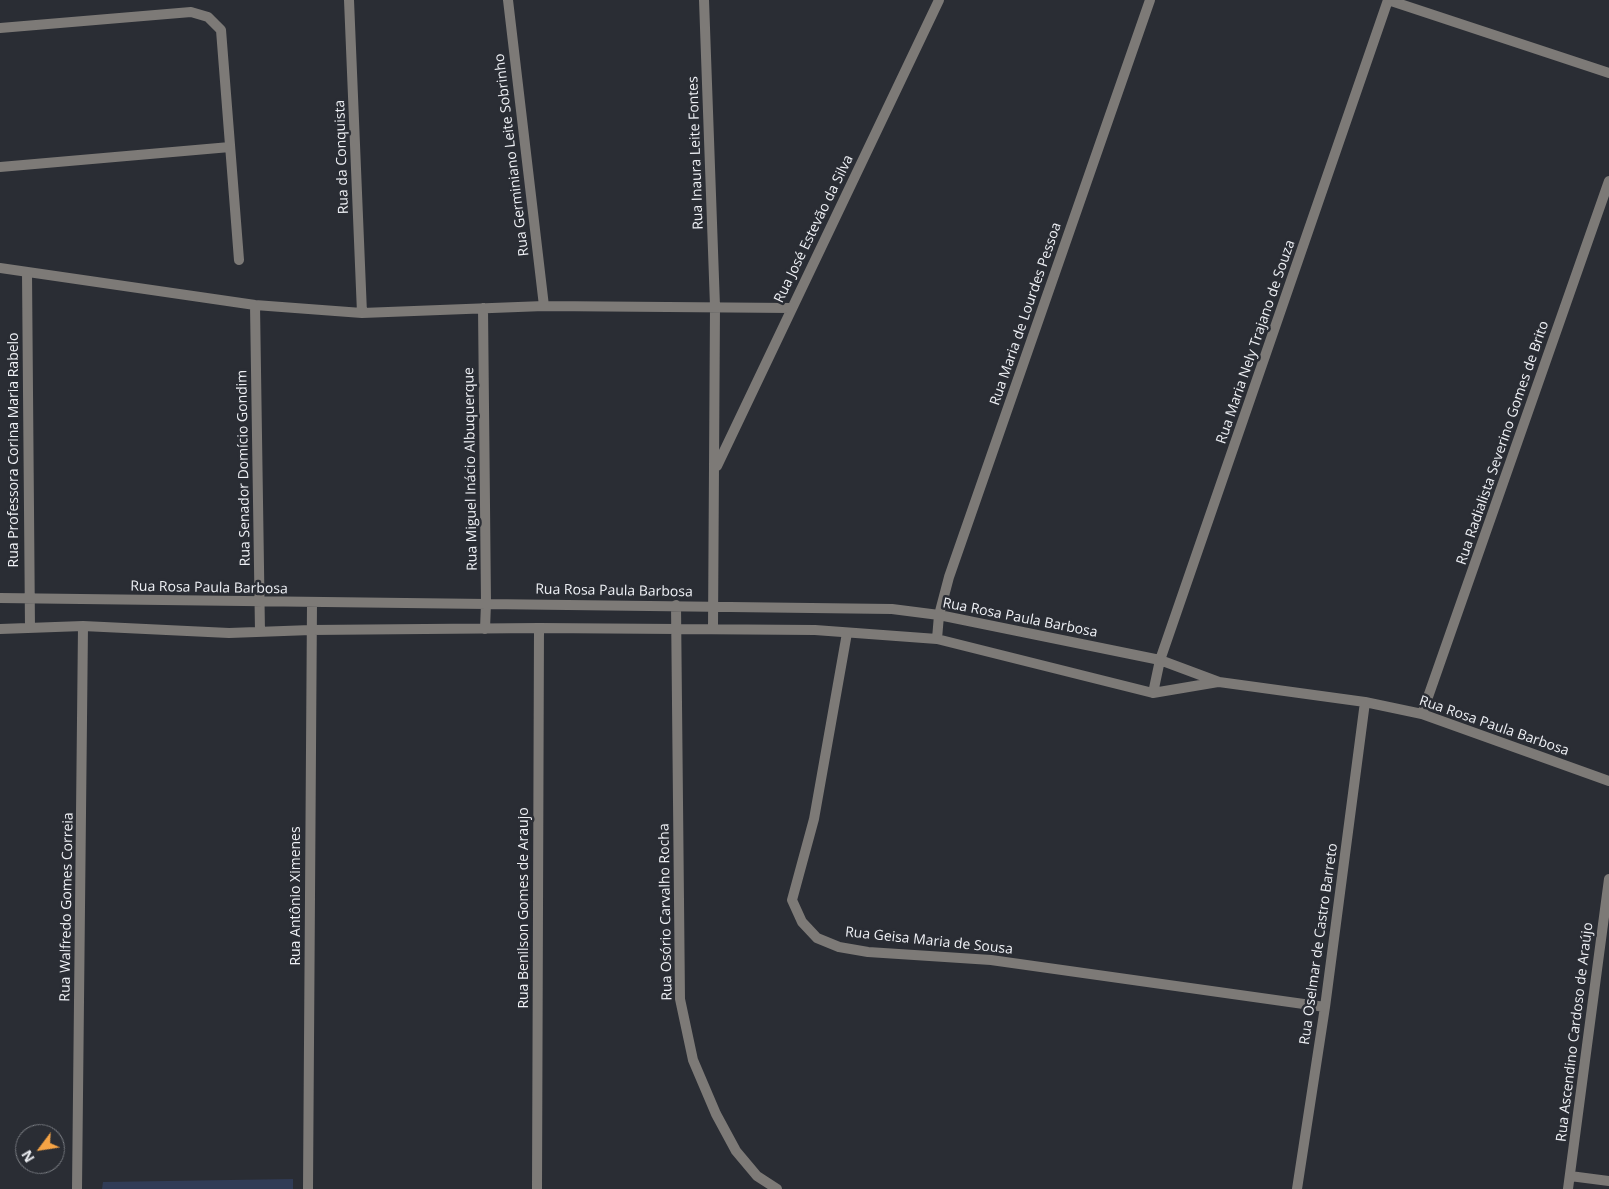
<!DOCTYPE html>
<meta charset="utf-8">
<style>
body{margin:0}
#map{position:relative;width:1609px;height:1189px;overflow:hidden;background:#2a2d34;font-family:"Open Sans",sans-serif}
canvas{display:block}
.north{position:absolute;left:15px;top:1124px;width:50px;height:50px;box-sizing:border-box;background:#2a2d34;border:1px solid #787b81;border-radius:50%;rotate:239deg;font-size:14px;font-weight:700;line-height:20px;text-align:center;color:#eef0f5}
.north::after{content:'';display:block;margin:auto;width:18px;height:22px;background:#f5a345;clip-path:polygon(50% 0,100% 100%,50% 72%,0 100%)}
</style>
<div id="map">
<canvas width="1609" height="1189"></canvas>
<div class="north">N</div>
</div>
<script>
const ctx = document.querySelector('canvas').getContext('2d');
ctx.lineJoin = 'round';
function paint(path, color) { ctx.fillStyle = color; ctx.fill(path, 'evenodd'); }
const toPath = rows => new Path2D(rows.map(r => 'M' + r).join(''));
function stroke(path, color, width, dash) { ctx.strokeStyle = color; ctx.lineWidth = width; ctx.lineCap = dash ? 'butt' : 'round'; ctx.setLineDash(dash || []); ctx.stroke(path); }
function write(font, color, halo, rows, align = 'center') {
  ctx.font = font + ' "Open Sans",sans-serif'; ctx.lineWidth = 5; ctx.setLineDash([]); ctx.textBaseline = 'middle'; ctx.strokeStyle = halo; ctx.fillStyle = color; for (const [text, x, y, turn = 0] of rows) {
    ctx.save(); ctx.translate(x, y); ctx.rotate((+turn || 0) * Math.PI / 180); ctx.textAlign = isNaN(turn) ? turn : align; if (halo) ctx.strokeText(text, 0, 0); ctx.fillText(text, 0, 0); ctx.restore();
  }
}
const green = toPath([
 [293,1179,293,1189,102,1189,103,1182]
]);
const service = toPath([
 [0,28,191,12,208,17,221,30,239,260],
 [0,167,230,147]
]);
const minor = toPath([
 [349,0,362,313],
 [508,0,544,306],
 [704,0,715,306,713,628],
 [1388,0,1609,73],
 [0,268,255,305,362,313,544,306,791,308],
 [27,273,30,628],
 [255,305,260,632],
 [483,308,486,603,485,629],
 [717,466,939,0],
 [0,598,892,609,939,615,1160,660,1219,682,1365,702,1422,714,1609,781],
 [676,605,680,999,693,1060,716,1114,736,1151,757,1176,777,1189],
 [0,629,83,626,229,633,311,630,539,628,815,630,937,639,1153,693,1218,682],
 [847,633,814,819,792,900,802,922,817,938,839,947,868,952,991,960,1325,1007],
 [937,639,939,615,949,577,1150,0],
 [1153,693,1160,660,1388,0],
 [1422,714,1609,181],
 [1570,1176,1609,1181],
 [77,1189,83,626],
 [308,1189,312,603],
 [537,1189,539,628],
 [1297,1189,1325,1007,1365,702],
 [1568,1189,1609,879]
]);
const streetNames = [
 ["Rua Inaura Leite Fontes",696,153,-92],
 ["Rua Germiniano Leite Sobrinho",512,155,-97],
 ["Rua da Conquista",342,157,-92],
 ["Rua José Estevão da Silva",814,229,-64],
 ["Rua Maria de Lourdes Pessoa",1026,314,-71],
 ["Rua Maria Nely Trajano de Souza",1256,342,-71],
 ["Rua Radialista Severino Gomes de Brito",1503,443,-71],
 ["Rua Professora Corina Maria Rabelo",14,450,-90],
 ["Rua Senador Domício Gondim",244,468,-91],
 ["Rua Miguel Inácio Albuquerque",471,469,-91],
 ["Rua Rosa Paula Barbosa",209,588,1],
 ["Rua Rosa Paula Barbosa",614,591,1],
 ["Rua Rosa Paula Barbosa",1020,618,11],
 ["Rua Rosa Paula Barbosa",1494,726,19],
 ["Rua Antônio Ximenes",296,896,-90],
 ["Rua Walfredo Gomes Correia",67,907,-89],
 ["Rua Benilson Gomes de Araujo",524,908,-90],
 ["Rua Osório Carvalho Rocha",666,912,-91],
 ["Rua Geisa Maria de Sousa",929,941,6],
 ["Rua Oselmar de Castro Barreto",1319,944,-82],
 ["Rua Ascendino Cardoso de Araújo",1575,1032,-83]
];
paint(green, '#313c56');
stroke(service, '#7d7a77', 10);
stroke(minor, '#7d7a77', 10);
write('14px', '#eef0f5', '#2a2d34', streetNames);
</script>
